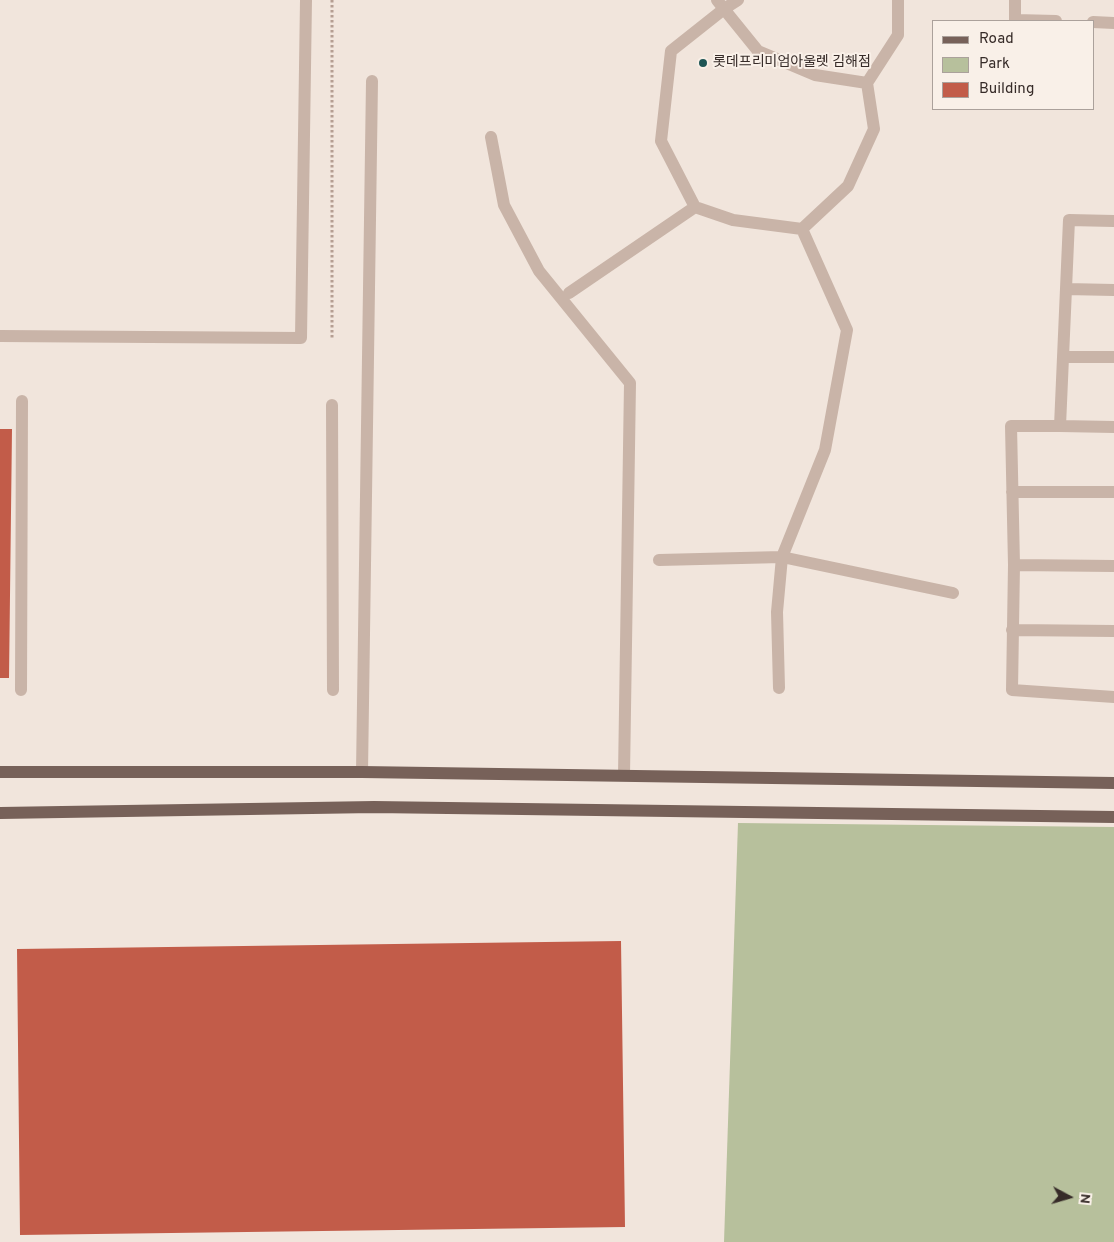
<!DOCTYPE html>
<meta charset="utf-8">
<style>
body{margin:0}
#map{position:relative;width:1114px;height:1242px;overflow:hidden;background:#f1e5dc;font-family:Overpass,sans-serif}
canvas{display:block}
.legend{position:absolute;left:932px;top:20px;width:162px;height:90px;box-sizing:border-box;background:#f9f0e8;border:1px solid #aba19b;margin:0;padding:6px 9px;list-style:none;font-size:15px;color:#362b28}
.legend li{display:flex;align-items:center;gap:10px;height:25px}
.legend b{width:25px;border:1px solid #aba19b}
.north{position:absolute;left:1044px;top:1172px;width:50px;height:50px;-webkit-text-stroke:4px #f9f0e8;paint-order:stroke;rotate:96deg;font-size:14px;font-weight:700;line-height:20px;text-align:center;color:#362b28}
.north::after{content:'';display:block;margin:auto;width:18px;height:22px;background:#362b28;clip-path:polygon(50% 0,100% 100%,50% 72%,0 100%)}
</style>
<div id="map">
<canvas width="1114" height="1242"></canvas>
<ul class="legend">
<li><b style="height:6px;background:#776159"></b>Road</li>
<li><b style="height:14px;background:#b7c09c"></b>Park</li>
<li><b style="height:14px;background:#c25c49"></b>Building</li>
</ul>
<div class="north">N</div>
</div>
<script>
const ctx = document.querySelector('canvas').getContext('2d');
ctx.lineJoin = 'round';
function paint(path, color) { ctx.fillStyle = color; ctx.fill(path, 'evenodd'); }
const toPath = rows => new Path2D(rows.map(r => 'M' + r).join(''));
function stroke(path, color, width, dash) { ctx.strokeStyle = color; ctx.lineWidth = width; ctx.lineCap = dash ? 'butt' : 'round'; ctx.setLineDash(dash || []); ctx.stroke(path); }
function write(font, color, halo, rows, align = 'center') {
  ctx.font = font + ' Overpass,"Noto Sans KR",sans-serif'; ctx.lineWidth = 4; ctx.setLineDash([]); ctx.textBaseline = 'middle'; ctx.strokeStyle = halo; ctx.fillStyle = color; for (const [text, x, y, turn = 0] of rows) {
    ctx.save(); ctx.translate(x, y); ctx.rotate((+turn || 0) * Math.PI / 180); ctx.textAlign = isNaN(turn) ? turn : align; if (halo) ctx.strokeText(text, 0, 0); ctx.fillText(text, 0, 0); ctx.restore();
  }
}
const green = toPath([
 [738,823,1114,827,1114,1242,724,1242]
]);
const building = toPath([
 [0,429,12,429,9,678,0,678],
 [621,941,625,1227,20,1235,17,949]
]);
const path = toPath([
 [332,0,332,340]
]);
const minor = toPath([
 [717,0,724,9,671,51,661,141,695,207,733,220,802,229,847,330,825,450,782,557,777,612,779,688],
 [738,0,724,9,758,51,815,75,867,83,874,129,848,186,802,229],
 [1015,0,1015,20,1056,21],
 [1093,22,1114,23],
 [867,83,898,35,898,0],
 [491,137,504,205,539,271,630,383,624,775],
 [1114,221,1069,220,1060,426,1011,426,1014,565,1012,690,1114,697],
 [1066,289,1114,290],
 [569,293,695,207],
 [0,336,301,338,306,0],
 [1063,357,1114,357],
 [332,405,333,690],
 [1060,426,1114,427],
 [1012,492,1114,492],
 [659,560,782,557,953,593],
 [1014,565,1114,566],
 [1012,630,1114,631],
 [21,690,22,401],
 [362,772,372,81]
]);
const major = toPath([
 [0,772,362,772,1114,783],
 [0,813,374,807,1114,817]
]);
const markers = [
 [703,63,5,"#1f5655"]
];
const poiNames = [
 ["롯데프리미엄아울렛 김해점",713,63]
];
paint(green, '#b7c09c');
paint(building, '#c25c49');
stroke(path, '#b59e92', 3, [2.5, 2.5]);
stroke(minor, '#c9b4a8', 12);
stroke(major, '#776159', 12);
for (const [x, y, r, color] of markers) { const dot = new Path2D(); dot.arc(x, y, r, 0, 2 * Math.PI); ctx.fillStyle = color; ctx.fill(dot); stroke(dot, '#f9f0e8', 2); }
write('14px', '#362b28', '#f9f0e8', poiNames, 'left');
</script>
